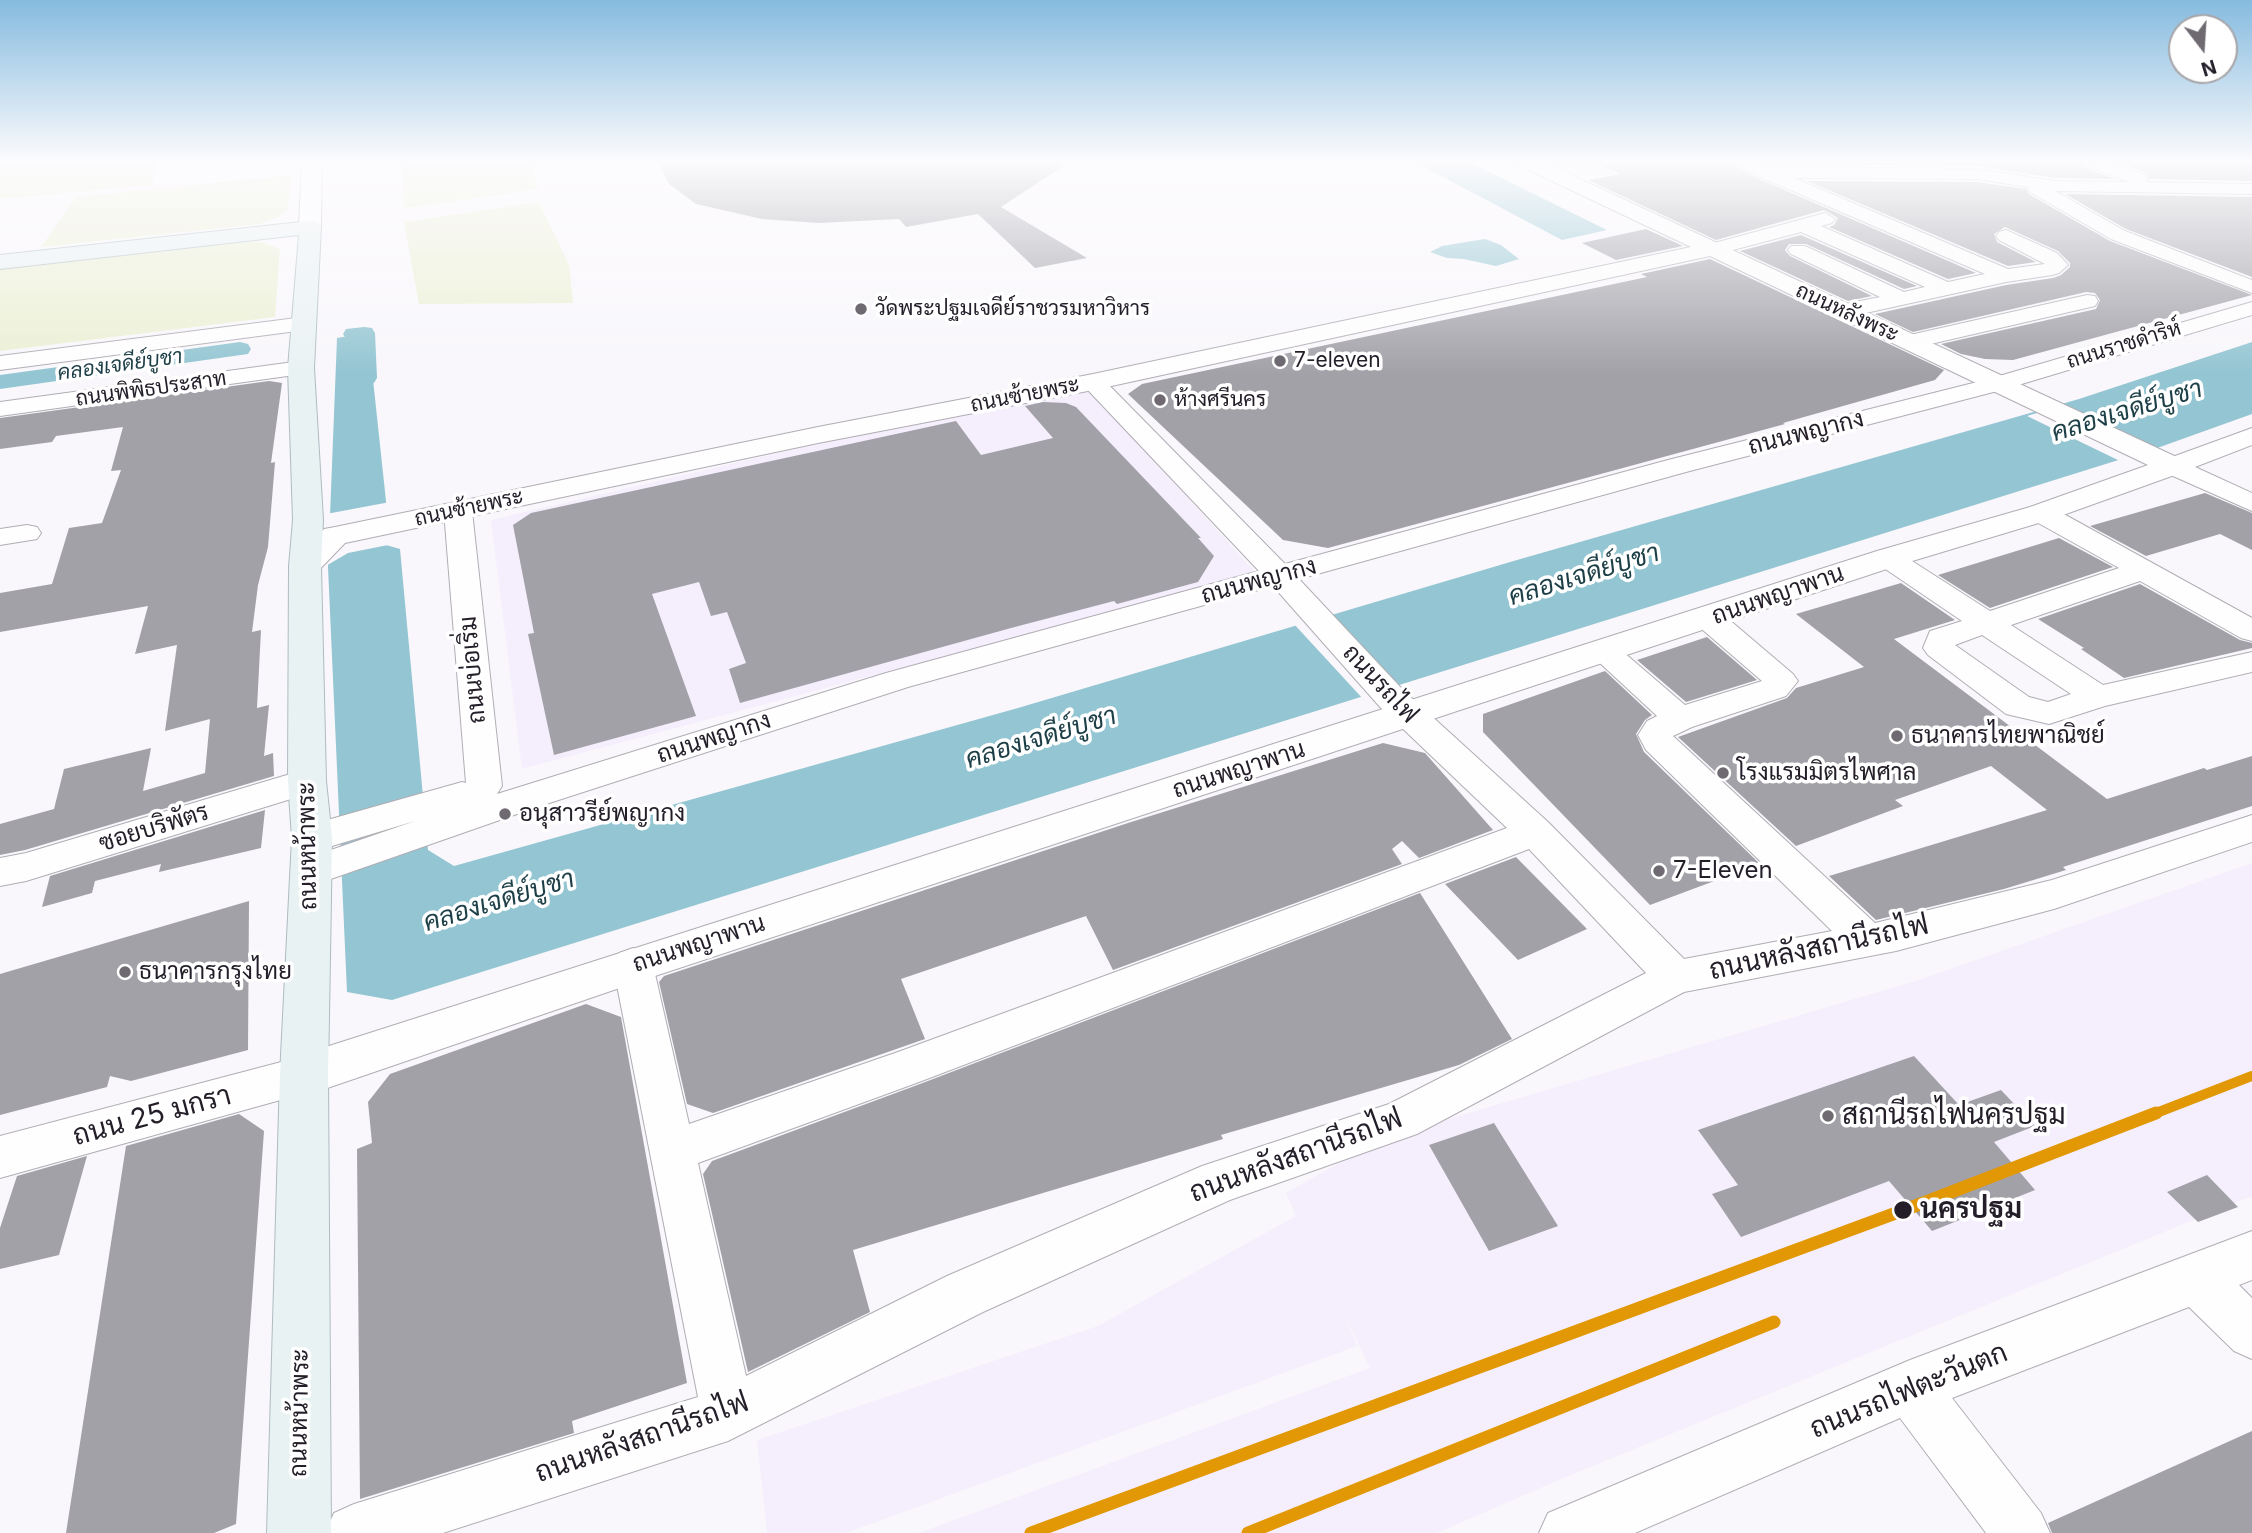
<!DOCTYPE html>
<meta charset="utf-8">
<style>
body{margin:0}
#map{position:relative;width:2252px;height:1533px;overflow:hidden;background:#f9f7fb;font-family:Inter,sans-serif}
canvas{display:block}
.north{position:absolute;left:2168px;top:14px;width:70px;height:70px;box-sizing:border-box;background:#fff;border:2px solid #a7a5a9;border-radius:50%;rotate:163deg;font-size:19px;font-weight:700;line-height:28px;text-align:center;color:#241e29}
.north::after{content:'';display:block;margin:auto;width:24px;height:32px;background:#6f6a72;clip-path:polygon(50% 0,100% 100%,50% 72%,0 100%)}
</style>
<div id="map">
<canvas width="2252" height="1533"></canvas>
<div class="north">N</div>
</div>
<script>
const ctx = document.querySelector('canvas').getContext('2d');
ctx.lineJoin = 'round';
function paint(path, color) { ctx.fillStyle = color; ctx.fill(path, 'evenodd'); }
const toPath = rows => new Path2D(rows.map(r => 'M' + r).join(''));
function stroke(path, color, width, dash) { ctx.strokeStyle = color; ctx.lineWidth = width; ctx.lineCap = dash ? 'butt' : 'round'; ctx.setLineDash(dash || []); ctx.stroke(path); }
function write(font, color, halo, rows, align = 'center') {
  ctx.font = font + ' Inter,Sarabun,sans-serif'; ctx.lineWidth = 7; ctx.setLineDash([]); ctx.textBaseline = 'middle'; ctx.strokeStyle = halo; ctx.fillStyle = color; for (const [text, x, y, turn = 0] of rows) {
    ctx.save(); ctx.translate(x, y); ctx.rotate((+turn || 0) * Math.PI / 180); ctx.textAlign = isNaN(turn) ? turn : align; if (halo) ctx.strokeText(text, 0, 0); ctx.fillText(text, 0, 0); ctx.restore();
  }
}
const built = toPath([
 [1542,159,1667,159,1581,178],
 [1082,382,1256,573,522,769,491,520],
 [2252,863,2252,1196,1561,1479,1437,1533,919,1533,1370,1368,1345,1316,1357,1346,846,1533,767,1533,757,1440,1098,1326,1296,1216,1286,1193,1384,1138,1919,980]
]);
const green = toPath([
 [0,159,159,159,152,185,0,199],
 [400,159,529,159,538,189,405,208],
 [291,175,288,209,279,217,260,224,41,247,76,197],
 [539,202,569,265,573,303,419,304,404,222],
 [245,242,261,242,280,249,275,317,0,351,0,268]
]);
const water = toPath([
 [1409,159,1463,159,1607,230,1562,240],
 [1485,239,1501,245,1519,259,1496,266,1464,259,1447,258,1430,252,1442,246],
 [368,333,386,501,386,545,400,549,428,850,454,866,1018,708,1517,560,2079,399,2252,342,2252,414,2160,447,392,1000,347,992,328,567,337,338]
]);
const pier = toPath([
 [2063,405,2158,450,2122,462,2027,416],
 [390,502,389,543,401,545,402,546,393,544,348,553,324,567,326,514],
 [1328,612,1401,688,1364,700,1293,623]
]);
const canal = toPath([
 [364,327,372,328,375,333,377,378,374,383,366,385,358,383,355,378,354,340,346,339,343,334,346,329,364,327],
 [240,342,248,344,251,349,248,354,0,389,0,375,240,342]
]);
const building = toPath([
 [657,159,1074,159,1001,207,1087,258,1035,268,978,214,906,227,899,219,819,223,762,219,696,204,669,184],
 [1588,159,1725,159,1757,178,1976,273,1948,279,1829,227,1834,225,1838,218,1824,210,1716,240,1588,180,1621,174],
 [1759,159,2076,159,2079,165,2115,179,2055,178,1977,166,1770,164],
 [2112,159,2252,159,2252,181,2150,179,2146,173],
 [1807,181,1977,182,2026,189,2029,194,2110,241,2252,295,2013,360,1985,359,1961,354,1941,344,2096,309,2100,300,2095,293,2086,292,1913,332,1875,314,2006,285,2053,278,2061,275,2070,267,2070,263,2058,251,2005,227,1994,234,1997,242,2036,262,2008,266],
 [2065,194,2252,197,2252,277,2126,229],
 [1646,229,1683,246,1616,260,1582,243],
 [1801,235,1917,286,1904,289,1806,244,1789,244,1785,250,1790,256,1872,296,1848,301,1740,251],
 [1710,259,1944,370,1935,380,1783,423,1785,424,1328,548,1283,540,1128,394,1142,384,1647,277,1641,274],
 [269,381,282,383,271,463,275,462,268,547,258,585,252,632,261,630,257,708,269,705,264,756,273,753,274,776,25,850,0,855,0,824,54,809,64,769,151,748,143,791,205,773,210,719,165,731,177,645,135,654,148,606,0,632,0,593,52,584,69,528,102,523,121,470,111,471,123,427,56,436,52,442,0,449,0,418],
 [1043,402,1066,403,1076,407,1201,538,1198,538,1214,556,1198,582,1117,604,1114,601,1011,628,740,703,729,669,746,663,727,612,711,616,699,582,652,594,696,716,554,755,528,634,534,633,513,525,531,513,956,421,981,455,1053,438,1025,406],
 [2205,493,2252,513,2252,550,2220,534,2146,556,2090,526],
 [2059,538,2113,567,1990,608,1938,575],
 [1901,583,1955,620,1894,639,2107,799,2204,768,2207,770,2252,756,2252,806,2063,867,2066,870,2004,889,1876,920,1829,876,2047,810,1991,766,1895,800,1903,806,1796,846,1678,737,1787,698,1796,688,1864,667,1796,614],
 [2140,584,2240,640,2252,643,2252,648,2124,678,2081,649,2084,648,2038,619],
 [1707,637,1757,680,1686,702,1637,660],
 [1605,671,1652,715,1645,720,1636,734,1644,752,1760,864,1650,905,1483,732,1483,714],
 [1383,743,1425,753,1493,830,1419,858,1402,841,1392,849,1402,864,1113,970,1086,916,901,979,925,1039,713,1113,687,1104,659,982,664,976,1128,823],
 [265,810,261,848,159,872,161,864,95,881,92,893,42,907,50,876],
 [1516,857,1587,929,1518,960,1445,884],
 [1420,893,1512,1039,1459,1065,1221,1135,1223,1139,853,1250,870,1312,748,1372,703,1174,712,1161,920,1084],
 [249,901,248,1050,131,1081,110,1076,107,1087,0,1115,0,974],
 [586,1004,621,1017,687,1383,572,1421,574,1433,360,1499,357,1149,372,1143,368,1102,390,1074],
 [1914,1056,1959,1105,2001,1090,2035,1126,1994,1142,2035,1190,1932,1231,1889,1181,1741,1237,1712,1194,1738,1185,1698,1130],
 [239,1114,264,1131,236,1524,214,1533,66,1533,126,1146],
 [1494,1123,1558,1226,1489,1251,1429,1145],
 [87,1156,59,1255,0,1269,0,1228,17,1176],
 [2207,1175,2238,1207,2198,1222,2167,1192],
 [2252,1431,2252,1533,2052,1533,2048,1523]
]);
const street = toPath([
 [36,159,57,159,59,162,50,167,36,159],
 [1728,159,1752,159,1769,167,1977,169,2055,181,2130,182,2080,163,2078,159,2103,159,2145,175,2148,179,2146,182,2252,184,2252,194,2055,191,2125,231,2252,280,2252,293,2111,239,2030,192,2028,187,1977,179,1794,178,2008,269,2045,264,1999,240,1996,236,1999,232,2006,230,2057,253,2068,265,2059,273,2052,275,2006,282,1843,318,1835,316,1832,311,1835,306,1880,297,1791,254,1788,250,1791,246,1805,246,1904,292,1925,287,1801,232,1714,255,1707,253,1704,249,1707,245,1825,213,1835,219,1832,223,1821,226,1948,282,1985,274,1758,176,1728,159],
 [2087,295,2095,296,2098,301,2095,306,1909,349,1901,347,1898,342,1901,337,2087,295],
 [2252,302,2252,315,2005,389,1686,472,1299,579,1404,691,1548,822,1684,959,1832,931,1646,750,1638,735,1647,721,1657,716,1588,652,1593,645,1604,642,1615,645,1685,705,1762,681,1697,625,1693,618,1697,611,1708,609,1719,611,1793,674,1798,681,1786,696,1692,727,1673,736,1875,923,2052,880,2252,815,2252,842,2054,909,1896,951,1684,992,1417,1134,1230,1200,983,1312,728,1441,443,1533,325,1533,334,1513,354,1504,698,1397,613,965,619,953,633,948,647,953,653,965,689,1124,898,1052,1507,828,1380,707,1273,586,908,687,540,806,325,881,312,885,299,881,293,871,299,861,415,821,312,852,299,848,293,838,299,828,462,782,466,783,444,511,448,505,458,503,468,505,472,511,502,786,497,794,886,673,1259,571,1085,387,1081,382,1085,377,1101,377,1285,564,1668,460,1989,379,2252,302],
 [1529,849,1646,973,1389,1104,1202,1166,947,1276,746,1376,698,1163,919,1082,1529,849],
 [304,317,312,319,315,324,312,329,0,370,0,356,304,317],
 [301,361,309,363,313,368,309,373,0,416,0,402,301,361],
 [2252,428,2252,445,2195,467,2252,493,2252,511,2164,472,2160,466,2164,460,2252,428],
 [2041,505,2051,507,2252,618,2252,641,2241,638,2140,581,2011,625,2103,685,2252,652,2252,672,2105,706,2049,724,2006,714,1928,655,1923,648,1930,631,1962,621,1878,564,1874,558,1878,552,1888,549,1898,552,1990,611,2119,568,2031,519,2027,513,2031,507,2041,505],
 [1982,635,2071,694,2048,702,2029,697,1955,645,1982,635],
 [27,525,37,527,41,533,37,539,0,545,0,529,27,525],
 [307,769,320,772,325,781,320,790,26,881,0,886,0,858,26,853,307,769],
 [304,1056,320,1061,326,1075,320,1089,0,1178,0,1136,304,1056],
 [2252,1231,2252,1280,2239,1285,2252,1298,2252,1359,2234,1351,2189,1307,1952,1398,2041,1513,2050,1533,1986,1533,1900,1418,1635,1533,1539,1533,1548,1513,1910,1360,2252,1231]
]);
const secondary = toPath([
 [302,159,322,159,321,227,318,232,310,233,302,232,299,227,302,159],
 [1512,159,1537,159,2183,460,2187,466,2183,472,2052,519,1899,565,643,980,304,1096,287,1090,280,1075,287,1060,304,1054,1877,551,2030,507,2148,465,1710,256,1093,390,818,443,345,543,316,573,305,576,294,573,289,566,324,529,335,527,818,427,1093,374,1691,247,1514,163,1512,159]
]);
const primary = toPath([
 [310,221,318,222,321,227,314,368,323,520,321,566,326,781,332,838,328,1075,331,1533,267,1533,280,1075,292,838,288,781,289,566,293,520,288,368,299,235,0,269,0,255,310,221]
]);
const rail1Far1 = toPath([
 [2151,1115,2252,1076]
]);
const rail1 = toPath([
 [1031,1533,1923,1203,2156,1113],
 [1248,1533,1774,1322]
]);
const markers = [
 [861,309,7,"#6f6a72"],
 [1280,361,7,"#6f6a72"],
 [1160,400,7,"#6f6a72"],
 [1897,736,7,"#6f6a72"],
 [1723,773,7,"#6f6a72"],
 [505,814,7,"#6f6a72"],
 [1659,871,7,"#6f6a72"],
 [125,972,7,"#6f6a72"],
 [1828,1116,7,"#6f6a72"],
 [1903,1210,10,"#241e29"]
];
const farPoinames = [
 ["วัดพระปฐมเจดีย์ราชวรมหาวิหาร",875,309],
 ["7-eleven",1294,361],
 ["ห้างศรีนคร",1174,400]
];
const farStreetnames = [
 ["ถนนหลังพระ",1847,313,25],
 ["ถนนราชดำริห์",2124,345,-17],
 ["ถนนพิพิธประสาท",151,389,-8],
 ["ถนนซ้ายพระ",1025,395,-11],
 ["ถนนซ้ายพระ",469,508,-12]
];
const farWaternames = [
 ["คลองเจดีย์บูชา",120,365,-8]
];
const streetNames = [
 ["ถนนพญากง",1806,433,-14],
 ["ถนนพญากง",1259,581,-15],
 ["ถนนพญาพาน",1778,595,-19],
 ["ถนนบ่อเริ่ม",473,670,-95],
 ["ถนนรถไฟ",1380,684,47],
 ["ถนนพญากง",714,738,-18],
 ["ถนนพญาพาน",1239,770,-18],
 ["ซอยบริพัตร",154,828,-17],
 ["ถนนหน้าพระ",308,846,-91],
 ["ถนนพญาพาน",699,944,-18],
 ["ถนนหน้าพระ",300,1413,-89]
];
const poiNames = [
 ["ธนาคารไทยพาณิชย์",1911,736],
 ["โรงแรมมิตรไพศาล",1737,773],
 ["อนุสาวรีย์พญากง",519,814],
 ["7-Eleven",1673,871],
 ["ธนาคารกรุงไทย",139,972]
];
const waterNames = [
 ["คลองเจดีย์บูชา",2127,411,-17],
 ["คลองเจดีย์บูชา",1584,575,-17],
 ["คลองเจดีย์บูชา",1041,738,-17],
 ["คลองเจดีย์บูชา",499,901,-17]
];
const nearStreetnames = [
 ["ถนนหลังสถานีรถไฟ",1819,948,-12],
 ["ถนน 25 มกรา",152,1116,-15],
 ["ถนนหลังสถานีรถไฟ",1296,1156,-20],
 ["ถนนรถไฟตะวันตก",1909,1391,-22],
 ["ถนนหลังสถานีรถไฟ",642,1438,-19]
];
const nearPoinames = [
 ["สถานีรถไฟนครปฐม",1842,1116]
];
const nearStopnames = [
 ["นครปฐม",1920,1210]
];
paint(built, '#f5eefc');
paint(green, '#ecf0d4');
paint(water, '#93c5d2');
paint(pier, '#f9f7fb');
paint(canal, '#93c5d2');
paint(building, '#a2a1a8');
stroke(street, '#b0adb4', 2);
stroke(secondary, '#b0adb4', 2);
stroke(primary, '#adbcc1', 2);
paint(street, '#fefefe');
paint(secondary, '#fefefe');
paint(primary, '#e9f2f3');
stroke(rail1Far1, '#e29804', 10);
stroke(rail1, '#e29804', 13);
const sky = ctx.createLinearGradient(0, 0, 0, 374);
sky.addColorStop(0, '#86bbdf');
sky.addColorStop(0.43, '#fcfbfd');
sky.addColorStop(1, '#fcfbfd00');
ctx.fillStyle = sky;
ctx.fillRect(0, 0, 2252, 374);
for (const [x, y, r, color] of markers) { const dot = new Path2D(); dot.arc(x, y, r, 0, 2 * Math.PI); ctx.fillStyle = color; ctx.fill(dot); stroke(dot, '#fff', 2.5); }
write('21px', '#241e29', '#fff', farPoinames, 'left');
write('21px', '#241e29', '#fff', farStreetnames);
write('italic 21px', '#1d3f47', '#fff', farWaternames);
write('24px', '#241e29', '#fff', streetNames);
write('24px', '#241e29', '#fff', poiNames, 'left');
write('italic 26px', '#1d3f47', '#fff', waterNames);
write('28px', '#241e29', '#fff', nearStreetnames);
write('28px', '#241e29', '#fff', nearPoinames, 'left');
write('bold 28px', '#241e29', '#fff', nearStopnames, 'left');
</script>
